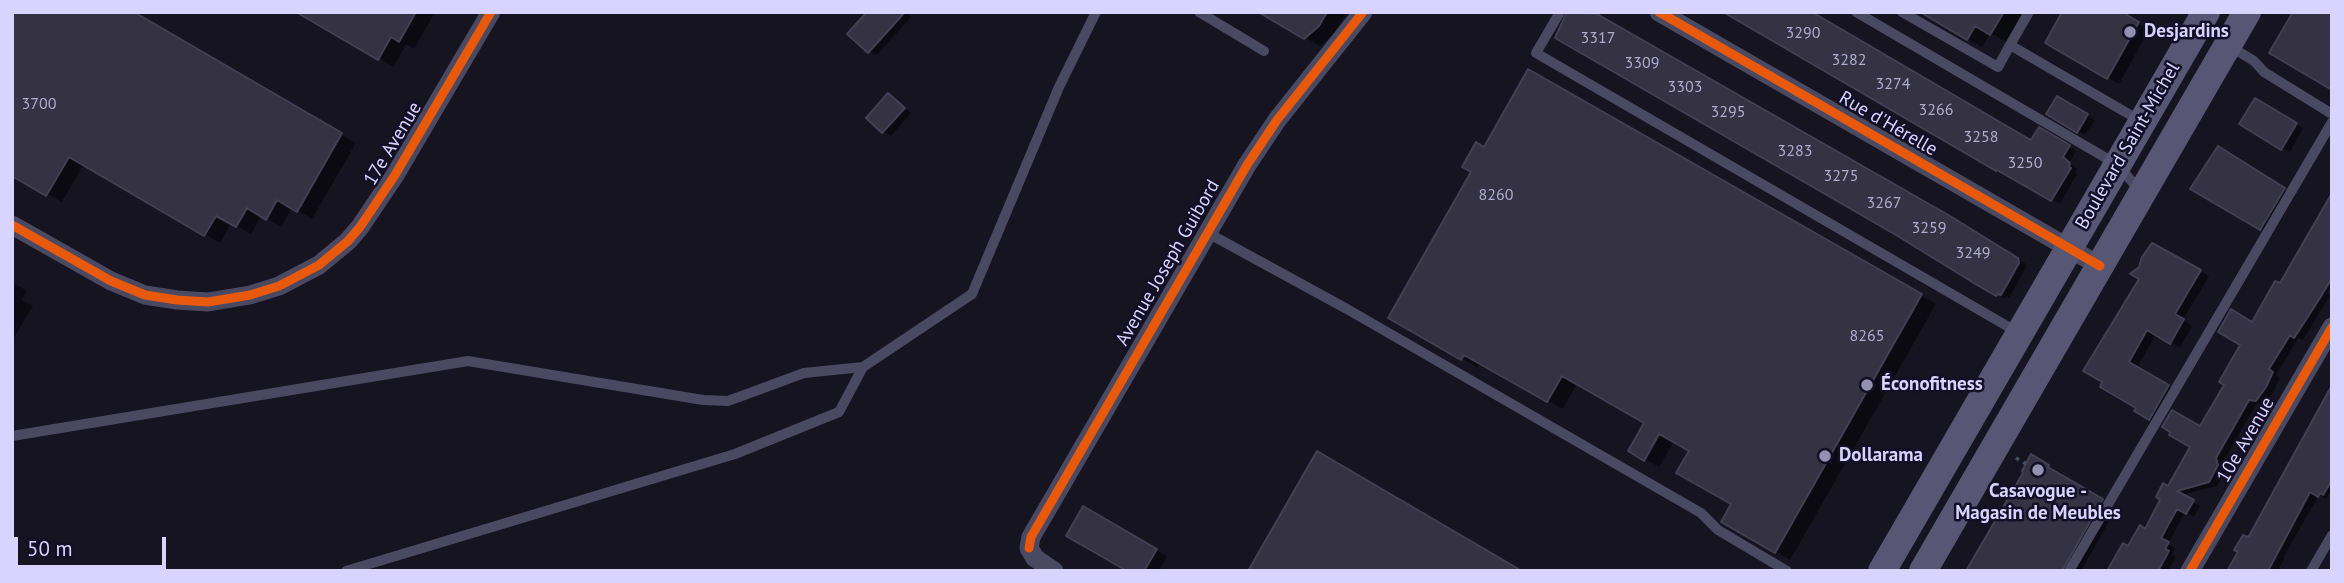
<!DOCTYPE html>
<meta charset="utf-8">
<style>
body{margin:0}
#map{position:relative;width:2344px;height:583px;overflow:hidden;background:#161421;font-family:"PT Sans",sans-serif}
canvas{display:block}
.frame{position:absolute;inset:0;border:14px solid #d9d4ff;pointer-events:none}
.scale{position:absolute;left:14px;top:537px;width:152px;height:32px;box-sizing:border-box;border:4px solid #d9d4ff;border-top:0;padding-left:9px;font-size:21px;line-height:24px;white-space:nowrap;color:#d9d4ff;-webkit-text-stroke:5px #130f26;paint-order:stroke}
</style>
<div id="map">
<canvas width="2344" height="583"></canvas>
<div class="frame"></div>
<div class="scale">50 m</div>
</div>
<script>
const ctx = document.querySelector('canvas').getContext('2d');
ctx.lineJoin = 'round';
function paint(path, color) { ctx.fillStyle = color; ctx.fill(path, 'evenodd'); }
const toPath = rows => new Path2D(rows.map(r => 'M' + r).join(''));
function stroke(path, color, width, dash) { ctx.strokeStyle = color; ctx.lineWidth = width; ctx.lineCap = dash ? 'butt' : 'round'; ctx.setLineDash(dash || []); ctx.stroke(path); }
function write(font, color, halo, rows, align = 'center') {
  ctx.font = font + ' "PT Sans",sans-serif'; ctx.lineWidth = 5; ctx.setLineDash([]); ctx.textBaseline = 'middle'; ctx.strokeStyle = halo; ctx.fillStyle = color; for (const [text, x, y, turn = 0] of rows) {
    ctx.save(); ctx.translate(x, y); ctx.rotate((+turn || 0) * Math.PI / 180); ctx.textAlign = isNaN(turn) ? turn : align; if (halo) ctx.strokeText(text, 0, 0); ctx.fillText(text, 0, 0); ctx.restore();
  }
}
const shadow = toPath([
 [131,12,356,143,312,219,292,207,281,227,262,215,251,234,231,223,220,243,84,164,62,202,12,174],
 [299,12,435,12,414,49,406,44,394,67],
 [869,12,905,12,911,17,877,55,869,51],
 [1262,12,1347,12,1334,34,1320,46],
 [1569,12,1591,12,1958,222,2026,264,2026,267,2009,298,2006,296,2005,299,1897,234],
 [1725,12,2032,142,2046,134,2076,151,2070,162,2077,169,2075,172,2077,174,2060,204,2005,173,2004,174],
 [1943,12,2023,12,2006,42,1991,33,1982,47,1938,21],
 [2118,12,2149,30,2119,84,2047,42],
 [1529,71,1936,304,1790,560,1723,521,1733,504,1691,450,1674,441,1659,467,1630,450,1646,422,1577,383,1563,409,1480,362,1477,367,1390,317],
 [889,95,911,113,891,136,883,131],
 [2057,98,2095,120,2085,135,2048,114],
 [2255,100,2303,128,2290,152,2241,124],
 [2229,154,2295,196,2272,235,2193,188],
 [2332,197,2332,284,2327,293,2330,295,2303,340,2298,338,2276,375,2280,378,2274,391,2264,405,2257,403,2223,462,2225,470,2217,486,2181,495,2200,506,2194,517,2185,512,2168,544,2175,548,2172,555,2176,557,2168,571,2110,571,2146,531,2226,385,2253,324,2280,286],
 [2153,246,2209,276,2183,320,2192,326,2180,348,2156,334,2137,368,2177,392,2158,423,2136,410,2138,407,2102,386,2142,279,2140,268],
 [12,282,27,291,22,300,33,306,12,341],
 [2332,385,2332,489,2326,499,2319,495,2283,558,2284,560,2279,568,2284,571,2229,571,2250,537],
 [2032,457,2063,474,2061,477,2116,509,2081,571,1968,571,2026,472],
 [1084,509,1167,556,1159,571,1130,571]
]);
const building = toPath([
 [12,12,134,12,342,133,297,212,277,200,266,220,247,208,236,227,216,216,204,236,69,157,46,196,12,176,12,12],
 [296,12,416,12,399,42,391,37,378,60,296,12],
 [867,12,905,12,868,53,847,34,867,12],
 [1258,12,1327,12,1319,26,1304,39,1258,12],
 [1567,12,1597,14,1950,216,2018,258,2019,263,2001,295,1998,294,1996,296,1982,288,1896,235,1555,38,1567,12],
 [1723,12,1812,12,2029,139,2031,140,2039,127,2070,145,2063,157,2070,163,2069,167,2071,168,2051,201,1997,170,1996,171,1723,12],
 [1920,12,2004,12,1990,35,1975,26,1967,40,1920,12],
 [2062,12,2122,12,2139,22,2107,79,2045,43,2062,12],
 [2293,12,2332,12,2332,90,2269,53,2293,12],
 [1528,69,1922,294,1775,553,1721,522,1731,504,1676,473,1689,451,1659,434,1644,461,1628,451,1644,423,1562,376,1547,402,1464,355,1461,360,1388,318,1471,172,1462,167,1476,142,1484,147,1528,69],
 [888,93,905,108,882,133,866,118,888,93],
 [2057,96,2088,114,2077,133,2046,114,2057,96],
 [2255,98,2297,123,2281,150,2239,124,2255,98],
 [2218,146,2285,188,2260,230,2190,189,2218,146],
 [2332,193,2332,278,2320,298,2294,338,2290,335,2269,369,2273,372,2266,387,2256,401,2249,400,2216,458,2218,465,2209,482,2177,491,2194,500,2186,514,2177,509,2161,538,2169,542,2165,549,2169,551,2158,571,2107,571,2123,543,2128,546,2140,525,2145,529,2160,500,2156,497,2163,483,2168,486,2190,447,2169,435,2170,432,2162,427,2172,410,2200,426,2224,385,2219,382,2240,345,2218,332,2231,309,2252,322,2275,281,2280,283,2332,193],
 [2152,243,2201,270,2175,314,2184,319,2170,344,2147,330,2129,362,2169,385,2149,420,2134,411,2136,408,2100,387,2102,382,2083,371,2139,279,2130,274,2139,267,2142,257,2152,243],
 [2332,385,2332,480,2323,495,2320,493,2318,497,2310,492,2268,571,2227,571,2238,552,2234,550,2243,535,2247,537,2249,536,2332,385],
 [1317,451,1522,571,1248,571,1317,451],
 [2031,454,2049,465,2048,467,2103,499,2062,571,1966,571,2023,473,2022,471,2031,454],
 [1083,506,1157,549,1144,571,1127,571,1066,536,1083,506]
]);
const path = toPath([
 [2016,458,2026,464]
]);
const service = toPath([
 [1199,12,1264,51],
 [1560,12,1536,53,2019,333],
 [1856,12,2118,165,2139,190],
 [1902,12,1998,67,2010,45],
 [2029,12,2010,45,2139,120],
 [2231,47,2254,61,2264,72,2332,114],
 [1206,232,1347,309,1701,513,1718,530,1787,571],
 [12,436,468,361,703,400,728,401,804,373,863,367,972,294,1059,87,1096,12],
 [346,571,735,454,839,412,863,367],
 [2069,571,2332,122],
 [2311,571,2332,535]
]);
const minor = toPath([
 [1659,12,2100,266],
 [12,225,111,281,145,295,177,300,208,302,250,295,279,286,319,265,348,241,360,227,395,175,491,12],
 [1054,571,1035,558,1029,548,1031,537,1247,165,1277,120,1363,12],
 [2190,571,2332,327]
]);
const secondary = toPath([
 [1882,571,2206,12],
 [1923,571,2247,12]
]);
const cycleway = toPath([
 [1659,12,2100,266],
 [12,225,111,281,145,295,177,300,208,302,250,295,279,286,319,265,348,241,360,227,395,175,491,12],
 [1029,548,1031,537,1247,165,1277,120,1363,12],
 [2190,571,2332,327]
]);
const markers = [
 [2130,32,7,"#9591b1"],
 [1867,385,7,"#9591b1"],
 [1825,456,7,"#9591b1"],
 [2038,470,7,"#9591b1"]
];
const numberNames = [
 ["3290",1803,33],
 ["3317",1598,38],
 ["3282",1849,60],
 ["3309",1642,63],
 ["3274",1893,84],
 ["3303",1685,87],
 ["3700",39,104],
 ["3266",1936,110],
 ["3295",1728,112],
 ["3258",1981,137],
 ["3283",1795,151],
 ["3250",2025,163],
 ["3275",1841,176],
 ["8260",1496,195],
 ["3267",1884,203],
 ["3259",1929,228],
 ["3249",1973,253],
 ["8265",1867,336]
];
const poiNames = [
 ["Desjardins",2144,32],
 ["Éconofitness",1881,385],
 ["Dollarama",1839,456],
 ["Casavogue -",2038,492,"center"],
 ["Magasin de Meubles",2038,514,"center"]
];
const streetNames = [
 ["Rue d'Hérelle",1888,124,30],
 ["17e Avenue",393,144,-59],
 ["Boulevard Saint-Michel",2128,146,-60],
 ["Avenue Joseph Guibord",1168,263,-60],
 ["10e Avenue",2246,440,-60]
];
paint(shadow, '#0007');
paint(building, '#343243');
stroke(building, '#433f54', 2);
stroke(path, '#44505f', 3.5, [3.5, 5]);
stroke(service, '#4a4962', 10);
stroke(minor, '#4a4962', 19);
stroke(secondary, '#575674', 28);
stroke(cycleway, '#e8590c', 9);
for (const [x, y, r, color] of markers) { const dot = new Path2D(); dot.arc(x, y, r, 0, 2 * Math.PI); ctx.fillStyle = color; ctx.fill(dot); stroke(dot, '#130f26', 2.5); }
write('16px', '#b0acd0', null, numberNames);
write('bold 19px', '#d9d4ff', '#130f26', poiNames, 'left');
write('19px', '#d9d4ff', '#130f26', streetNames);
</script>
